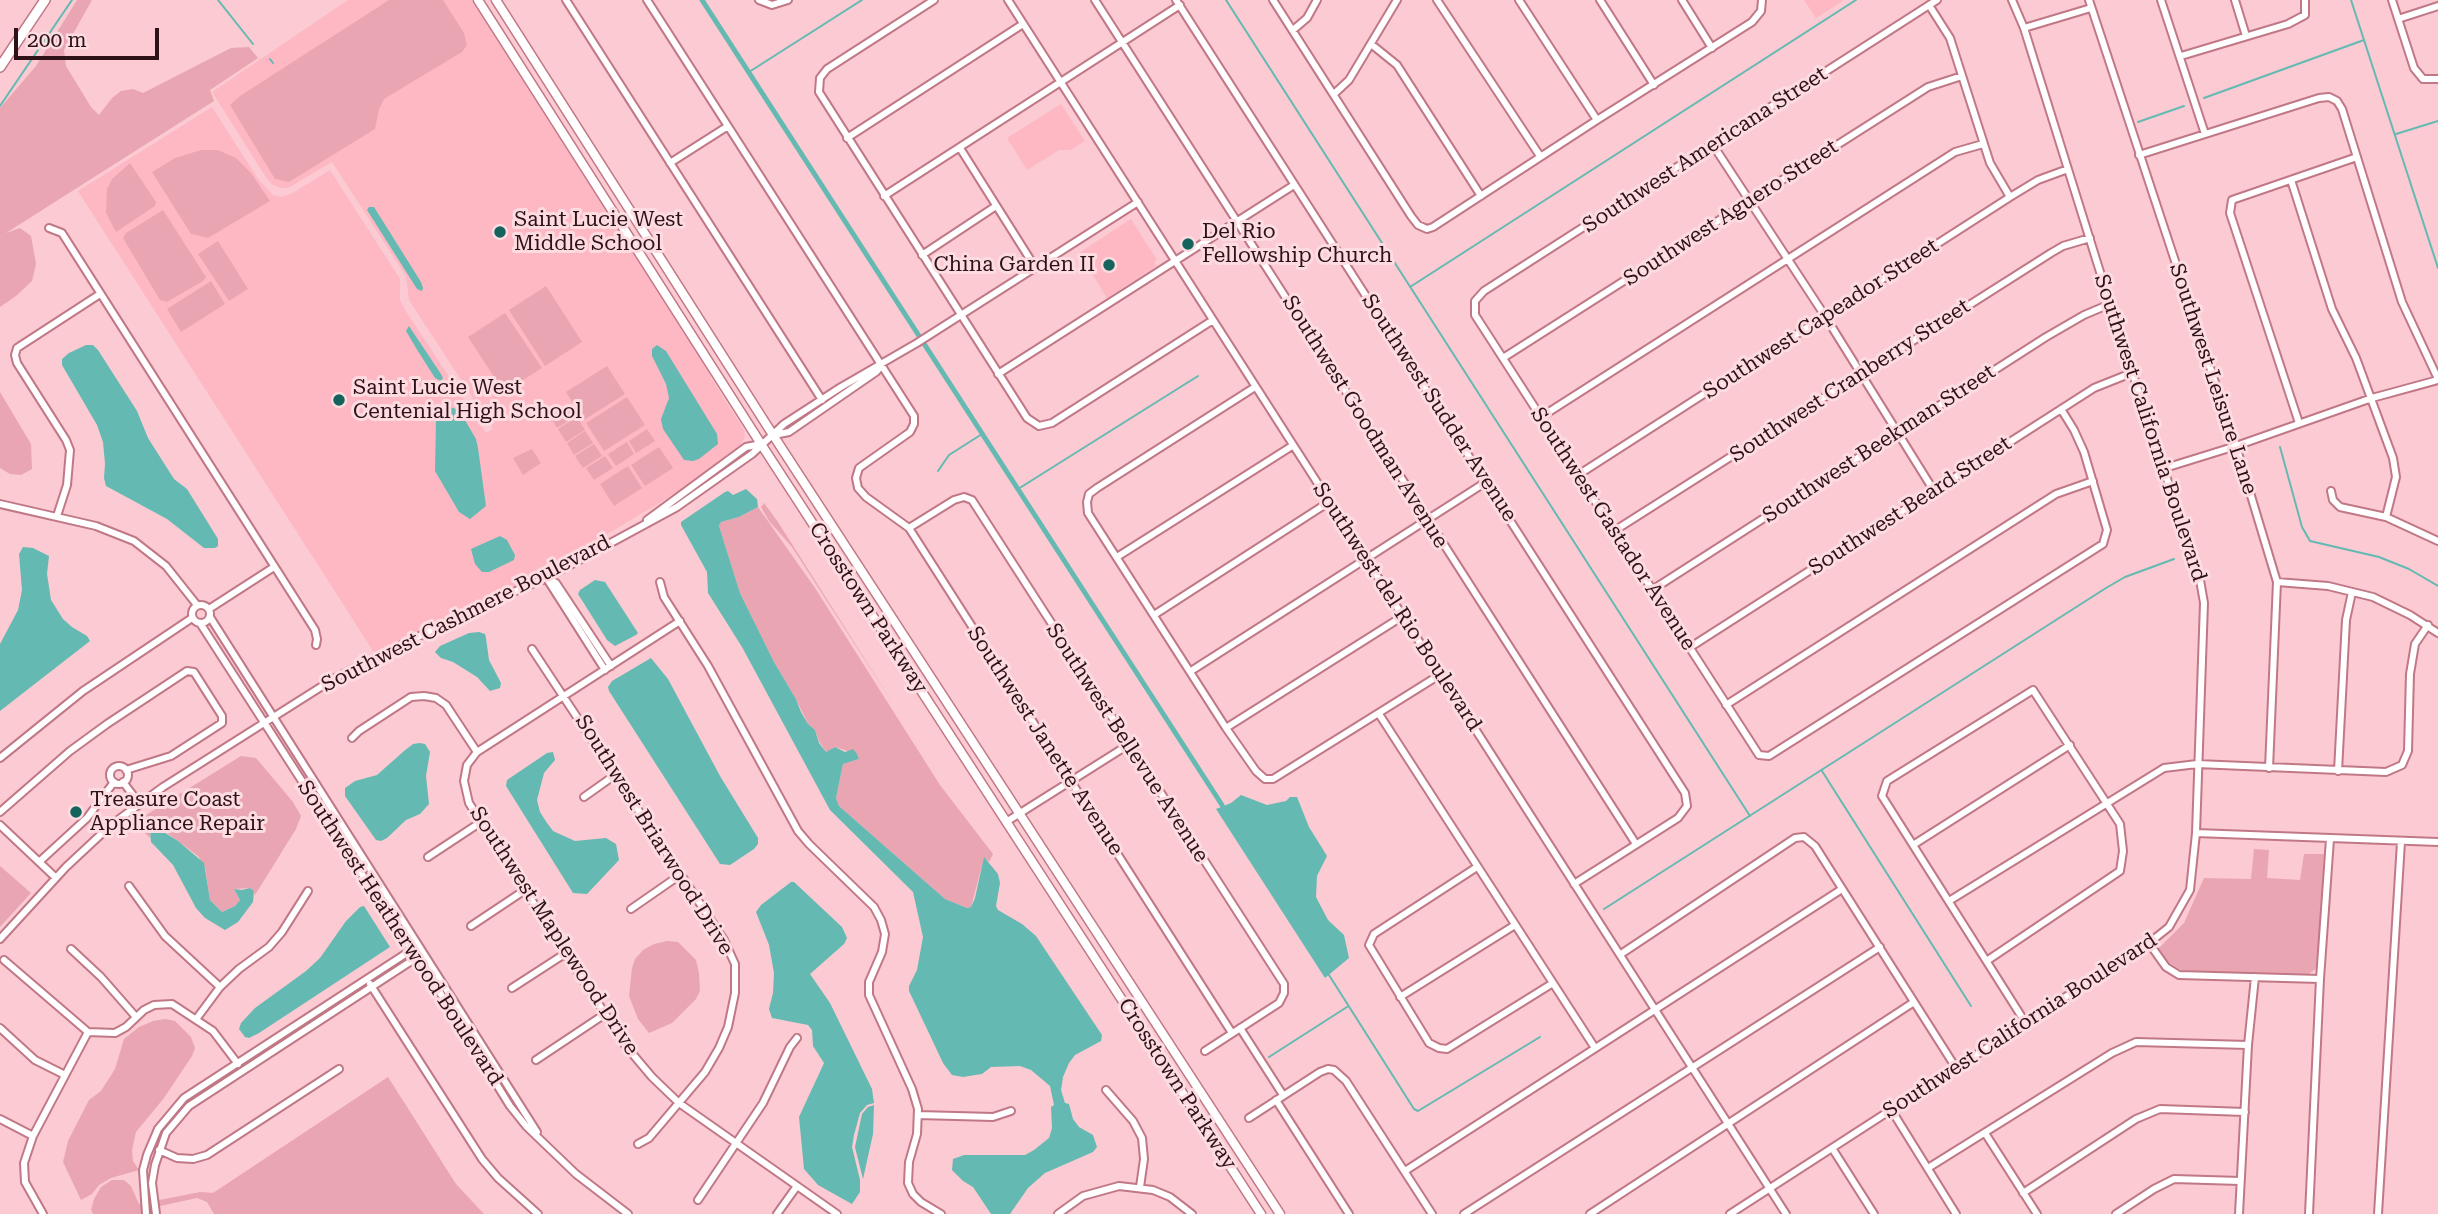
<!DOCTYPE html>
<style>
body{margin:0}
#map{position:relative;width:2438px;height:1214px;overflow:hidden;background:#fbcad2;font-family:"Roboto Serif",serif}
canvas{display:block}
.scale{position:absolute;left:14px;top:28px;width:145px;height:32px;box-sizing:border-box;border:4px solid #2e1218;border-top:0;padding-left:9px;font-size:21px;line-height:24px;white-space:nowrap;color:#2e1218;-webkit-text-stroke:5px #fddce1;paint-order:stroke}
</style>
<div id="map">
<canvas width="2438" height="1214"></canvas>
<div class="scale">200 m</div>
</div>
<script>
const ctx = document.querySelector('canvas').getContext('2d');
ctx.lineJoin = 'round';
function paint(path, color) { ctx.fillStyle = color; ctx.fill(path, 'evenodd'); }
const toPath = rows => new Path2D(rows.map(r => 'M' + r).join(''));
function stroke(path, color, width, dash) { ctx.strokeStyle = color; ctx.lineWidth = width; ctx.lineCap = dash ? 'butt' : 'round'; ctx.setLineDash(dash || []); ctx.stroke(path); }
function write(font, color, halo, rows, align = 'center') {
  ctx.font = font + ' "Roboto Serif",serif'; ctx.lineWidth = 6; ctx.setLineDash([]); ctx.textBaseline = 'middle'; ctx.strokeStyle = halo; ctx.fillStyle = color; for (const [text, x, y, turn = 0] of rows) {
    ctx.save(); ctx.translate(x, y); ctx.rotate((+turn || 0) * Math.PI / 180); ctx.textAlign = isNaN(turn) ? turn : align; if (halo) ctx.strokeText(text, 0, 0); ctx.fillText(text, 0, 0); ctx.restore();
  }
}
const built = toPath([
 [348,0,472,0,523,75,709,368,711,378,744,430,745,437,741,444,681,490,544,572,426,627,375,654,78,191,212,107,258,179,273,195,281,197,291,194,330,170,400,279,400,300,407,313,486,433,493,429,409,300,406,276,332,162,288,188,281,188,273,185,267,179,212,92],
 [1804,0,1844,0,1816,18],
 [1061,104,1085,141,1070,150,1059,150,1027,170,1007,138],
 [1131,219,1157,260,1154,262,1156,266,1107,298,1079,253]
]);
const green = toPath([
 [77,0,92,0,64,50,66,66,91,107,99,115,112,98,121,91,133,89,143,93,231,48,249,47,258,58,210,90,214,101,6,233,20,228,31,236,36,264,32,281,16,296,0,307,0,108,36,66],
 [389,0,443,0,464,33,467,45,462,52,384,99,379,109,375,129,289,182,275,179,230,105,240,96],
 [201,150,218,150,236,158,251,173,270,201,208,238,191,234,152,172,175,158],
 [130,163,156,202,155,206,116,232,106,213,107,189,112,179],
 [163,210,206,277,203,281,167,302,160,300,123,238,126,233],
 [218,241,248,289,229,301,198,254],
 [211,281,225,304,181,332,167,309],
 [546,286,582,342,545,366,509,310],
 [505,313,542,368,504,392,468,337],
 [607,366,625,394,584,420,566,392],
 [0,392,31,444,32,469,21,475,10,474,0,468],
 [627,397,645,425,604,451,586,423],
 [568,404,576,416,557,428,550,416],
 [577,417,585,430,566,442,558,429],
 [647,429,655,441,636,453,629,441],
 [585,431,593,443,574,455,567,443],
 [627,442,634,454,616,466,608,454],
 [594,444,602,456,583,468,575,456],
 [659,447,673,468,645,486,631,465],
 [532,449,541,463,523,475,513,458],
 [605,456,613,468,594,480,586,468],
 [628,466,642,488,614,506,600,484],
 [764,503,778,522,894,705,792,547,769,521,761,507],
 [758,507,815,588,940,785,993,854,989,862,984,858,971,907,967,908,945,899,839,806,836,798,843,764,859,759,857,754,835,747,826,752,819,741,815,730,808,724,796,699,774,662,740,593,719,526,721,522,739,517],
 [241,756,256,758,293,802,301,816,296,829,255,895,254,891,250,888,234,889,240,900,235,906,222,912,210,900,205,867,198,856,163,830,150,832,150,838,137,825,146,815],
 [2254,849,2269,850,2267,878,2300,880,2304,854,2324,854,2318,967,2306,976,2183,971,2166,961,2158,949,2184,923,2204,878,2251,879],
 [0,866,31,893,0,927],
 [667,941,678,942,696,960,699,973,700,991,696,999,672,1023,649,1033,638,1019,629,996,632,968,635,959,643,950,654,944],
 [165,1019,175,1021,191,1037,195,1048,192,1056,164,1098,136,1132,132,1150,133,1161,139,1170,111,1178,99,1185,92,1194,81,1200,63,1162,68,1141,89,1100,101,1091,115,1069,124,1039,139,1027,153,1021],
 [388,1077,456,1184,484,1214,214,1214,207,1202,197,1198,142,1210,142,1214,93,1214,91,1210,94,1199,101,1187,112,1180,124,1180,131,1186,139,1204,200,1192,213,1193]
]);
const water = toPath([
 [369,207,374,207,421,282,423,288,422,291,417,289,367,210],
 [409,326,441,374,443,378,441,381,435,378,416,348,406,331],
 [86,345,93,345,98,350,137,411,148,438,174,479,187,489,218,539,218,546,215,548,204,548,167,519,106,486,104,478,105,464,103,442,97,425,62,365,62,359,69,353],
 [657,345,666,351,717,434,718,444,699,459,693,461,684,460,663,429,661,419,669,398,666,384,652,356,652,349],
 [450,407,459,410,476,439,478,448,486,506,470,519,459,512,435,471,436,418],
 [746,489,757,499,758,507,739,517,721,522,719,526,740,593,774,662,796,699,801,712,808,724,815,730,819,743,826,752,835,747,845,752,853,749,857,754,859,759,843,764,836,798,839,806,945,899,967,908,971,907,975,898,984,857,998,874,1000,883,996,906,998,910,1022,924,1036,936,1102,1035,1101,1041,1075,1055,1069,1063,1063,1077,1061,1090,1065,1103,1069,1104,1073,1119,1079,1127,1093,1135,1097,1147,1093,1152,1045,1173,1028,1188,1010,1214,991,1214,973,1187,963,1181,952,1170,953,1159,964,1155,1025,1155,1034,1150,1049,1138,1052,1128,1051,1107,1054,1105,1050,1086,1031,1070,1020,1066,991,1067,982,1074,963,1077,952,1075,943,1063,909,991,909,986,917,970,923,937,913,892,830,810,742,647,708,593,707,572,681,525,681,522,725,492,728,491,733,495],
 [500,536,507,540,515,555,514,560,489,572,482,572,475,564,471,549],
 [23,547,33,548,49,556,47,574,51,600,63,619,72,627,87,636,90,641,0,711,0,644,18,610,22,590,19,554],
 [595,580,605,582,638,633,636,635,615,646,607,640,578,594,580,590],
 [479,632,485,634,486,638,489,660,501,683,500,688,490,691,477,677,453,662,441,658,435,652,440,646,469,633],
 [651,658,668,679,720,776,758,838,758,844,754,849,730,865,720,864,609,691,608,687,612,681],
 [420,743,425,744,430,752,426,776,429,804,420,814,406,820,387,838,381,841,376,840,345,796,345,788,355,781,377,775,404,751,413,744],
 [547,753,553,752,555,760,544,773,537,800,540,812,547,823,553,831,575,841,606,838,616,844,619,860,587,894,573,893,506,786,507,780],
 [1241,795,1267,805,1286,801,1290,797,1297,797,1309,827,1327,856,1317,876,1316,897,1328,920,1344,935,1349,958,1325,978,1216,809,1231,803],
 [159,829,178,841,204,863,210,900,222,912,235,906,240,900,234,889,242,890,250,888,254,891,253,902,238,922,225,930,205,918,196,908,173,865,151,842,150,832],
 [791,882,794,882,842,927,847,938,844,944,810,974,830,1003,872,1089,874,1103,867,1105,860,1113,854,1135,852,1147,860,1180,860,1192,852,1204,818,1185,804,1169,799,1117,824,1063,813,1046,812,1030,808,1025,772,1018,769,1009,773,993,774,973,769,945,756,912,761,905],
 [364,906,390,947,259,1033,249,1038,245,1037,239,1029,241,1023,255,1008,306,971,320,958,346,921,360,907],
 [874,1105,873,1134,863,1179,855,1147,862,1114,868,1107]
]);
const stream = toPath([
 [218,0,253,44],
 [1226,0,1750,816],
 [2351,0,2438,268],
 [270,59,273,63],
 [749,72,862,0],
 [2204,98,2364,40],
 [0,106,72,0],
 [2138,122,2184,106],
 [2396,134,2438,121],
 [1410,287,1856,0],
 [2280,447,2302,527,2310,541,2379,557,2409,569,2438,586],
 [938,471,949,455,982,434],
 [1018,489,1198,376],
 [1822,771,1971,1006],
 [1604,909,2106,588,2125,577,2174,559],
 [1329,975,1414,1109,1418,1111,1540,1037],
 [1269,1057,1347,1007]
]);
const canal = toPath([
 [702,0,1222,805]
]);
const minor = toPath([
 [566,0,822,400],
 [647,0,914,416,914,424,910,432,859,468,856,478,858,488,866,497,909,528,1232,1033],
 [759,0,772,5,788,0],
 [934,0,827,69,820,78,819,92,1027,418,1039,426,1052,423,1213,320],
 [1008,0,1786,1214],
 [1095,0,1636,844],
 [1176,0,1685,793,1687,806,1678,818,1574,884],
 [1273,0,1411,216,1418,225,1427,229,1433,227,1597,120,1752,22,1761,11,1762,0],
 [1437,0,1540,156],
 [1519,0,1597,120],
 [1600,0,1654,85],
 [1682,0,1712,48],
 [1937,0,1484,291,1475,301,1475,315,1759,755,1769,756,2103,544,2107,530,2084,452,2074,430,2061,409],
 [2089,0,2236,446,2277,582,2269,768],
 [2161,0,2205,134],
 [2235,0,2246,36],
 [2392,0,2414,68,2423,79,2438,79],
 [1929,5,1950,38,1990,163,2010,197],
 [2398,19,2438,6],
 [2024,28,2091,8],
 [1293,30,1307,18,1317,0],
 [1371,44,1397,65,1481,196],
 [2181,56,2288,24,2305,15,2305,0],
 [1334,94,1349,80,1397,0],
 [847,138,1023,24],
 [1713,145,1825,316,1934,491],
 [960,148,1035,267],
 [2139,155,2319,98,2329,97,2337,101,2342,109,2402,302,2438,379],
 [670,163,728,126],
 [2291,180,2332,309,2356,358,2393,458,2396,477,2386,517],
 [884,196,1180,5],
 [49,228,62,233,315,630,317,639,316,645],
 [922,255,996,206],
 [1503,358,1928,87,1962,76],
 [998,374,1294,185],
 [1255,387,1097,488,1089,494,1087,502,1088,513,1226,728,1256,771,1265,779,1273,779,1441,674],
 [1541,417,1955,152,1983,144],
 [2299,423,2230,213,2232,200,2357,157],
 [774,435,789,432,876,372,881,366],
 [2165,468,2236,446,2372,398,2438,380],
 [1578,475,2010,197,2038,180,2068,169],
 [2331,491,2333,500,2340,507,2386,517,2438,541],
 [0,504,96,526,134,541,166,566,197,605],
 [57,516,67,485,70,450,66,440,17,363,15,355,17,348,100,294],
 [647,520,746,447,761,444],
 [909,528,954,500,964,497,972,500,1284,984,1284,993,1279,1003,1205,1051],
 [1614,531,2051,253,2063,246,2090,238],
 [1117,557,1292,446],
 [546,578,556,583,611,666],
 [547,579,605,670],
 [660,582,664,597,708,666,798,831,809,844,874,907,881,920,885,934,882,952,869,982,869,995,912,1089,918,1109,917,1134,909,1162,908,1183,913,1194,921,1202,941,1214],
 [2277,582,2328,586,2373,597,2410,615,2438,633],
 [1652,590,2046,337,2084,315,2110,304],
 '192 614a9 9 0 1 1 18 0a9 9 0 1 1-18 0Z',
 [209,609,274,567],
 [1154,615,1329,502],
 [210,617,537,1132],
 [680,621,477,752,467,765,464,781,469,803,625,1045,652,1077,679,1103,837,1214],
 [200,623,405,941,418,957,510,1106,526,1126,576,1174,628,1214],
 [1689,648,2094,388,2134,372],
 [532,649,724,940,735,964,735,993,728,1027,719,1048,705,1072,649,1138,638,1144],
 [1191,671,1486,482],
 [1726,705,2056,494,2093,481],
 [1379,714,1595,1048],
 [1226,728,1403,616],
 [352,738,359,731,411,697,424,696,436,698,446,705,477,752],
 [0,758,83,691,192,618],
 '110 775a9 9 0 1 1 18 0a9 9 0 1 1-18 0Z',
 [2338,771,2346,620,2352,592],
 [123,782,139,803],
 [584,797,615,775],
 [0,812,70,751,107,724,187,671,194,672,222,716,222,723,171,756,126,770],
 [1006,822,1128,745],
 [0,825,55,877],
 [2196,833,2438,842],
 [1913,845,2070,745],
 [428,857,481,822],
 [39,862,87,818,114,782],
 [1477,867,1374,934,1369,945,1429,1043,1439,1048,1447,1049,1553,983],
 [129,886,165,936,220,987],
 [1949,901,2164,768,2197,764,2386,772,2402,765,2408,751,2410,674,2415,644,2428,625],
 [631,909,680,875],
 [471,926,525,890],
 [0,939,66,867,111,825,163,787,335,678,474,609,546,578,677,507,752,454,784,424,841,387,917,343,1138,202],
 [2149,943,2166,967,2179,975,2320,979],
 [71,949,101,977,136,1017],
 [1621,954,1795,838,1804,837,1815,846,1956,1068],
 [4,960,88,1032,115,1033,126,1027,144,1010,154,1005,172,1004,213,1031,238,1064],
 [1988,960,2120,871,2123,851,2120,824,2033,690,1887,781,1882,796,2025,1022],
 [370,984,482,1159,498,1178,538,1214],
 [512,988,566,953],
 [1400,997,1515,925],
 [197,1018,220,987,239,969,269,947,282,932,308,891],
 [0,1028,35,1060,65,1075],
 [1240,1028,1283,1095],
 [536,1060,605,1014],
 [1106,1090,1133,1121,1142,1138,1144,1159,1140,1187],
 [1276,1100,1349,1214],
 [1892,1111,1956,1214],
 [918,1115,993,1117,1011,1111],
 [1249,1118,1320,1072,1328,1069,1334,1070,1346,1081,1432,1214],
 [0,1119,33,1136],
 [1985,1133,2037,1214],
 [1832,1148,1874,1214],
 [159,1150,177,1158,193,1159,207,1155,339,1069],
 [1928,1168,2112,1053,2136,1042,2248,1045],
 [1405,1171,1842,889],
 [2023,1193,2136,1119,2160,1109,2245,1112],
 [698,1200,763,1103,790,1047,797,1038],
 [43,1214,25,1182,24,1163,33,1136,88,1032],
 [146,1214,143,1170,147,1155,158,1129,184,1098,413,949],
 [156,1214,152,1183,155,1165,166,1133,189,1106,419,956],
 [777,1214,797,1186],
 [1058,1214,1083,1196,1119,1186,1153,1190,1170,1197,1192,1214],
 [1464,1214,1880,947],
 [1590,1214,1914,1002],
 [1730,1214,2149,943,2169,927,2190,890,2196,833,2204,603,2200,580,2110,304,2024,28,2012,0],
 [2116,1214,2154,1189,2174,1179,2240,1181],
 [2239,1214,2248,1045,2255,977],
 [2309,1214,2320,979,2330,839],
 [2378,1214,2401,842]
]);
const major = toPath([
 [478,0,761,444,1261,1214],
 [496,0,773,435,1280,1214]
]);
const highway = toPath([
 [0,67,45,0]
]);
const markers = [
 [500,232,7,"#16635d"],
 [1188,244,7,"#16635d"],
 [1109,265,7,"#16635d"],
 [339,400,7,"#16635d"],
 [76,812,7,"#16635d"]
];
const streetNames = [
 ["Southwest Americana Street",1705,150,-33],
 ["Southwest Aguero Street",1731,213,-33],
 ["Southwest Capeador Street",1821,319,-33],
 ["Southwest Leisure Lane",2213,379,72],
 ["Southwest Cranberry Street",1850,381,-33],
 ["Southwest Sudder Avenue",1439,408,57],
 ["Southwest Goodman Avenue",1365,422,58],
 ["Southwest California Boulevard",2150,428,72],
 ["Southwest Beekman Street",1879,444,-33],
 ["Southwest Beard Street",1910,506,-33],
 ["Southwest Gastador Avenue",1613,529,57],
 ["Southwest del Rio Boulevard",1397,607,57],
 ["Crosstown Parkway",868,608,57],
 ["Southwest Cashmere Boulevard",466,614,-27],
 ["Southwest Janette Avenue",1045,741,57],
 ["Southwest Bellevue Avenue",1127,743,57],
 ["Southwest Briarwood Drive",654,835,58],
 ["Southwest Maplewood Drive",554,931,57],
 ["Southwest Heatherwood Boulevard",400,933,57],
 ["Southwest California Boulevard",2020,1026,-33],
 ["Crosstown Parkway",1177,1084,57]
];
const poiNames = [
 ["Saint Lucie West",514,220],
 ["Middle School",514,244],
 ["Del Rio",1202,232],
 ["Fellowship Church",1202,256],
 ["China Garden II",1095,265,"right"],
 ["Saint Lucie West",353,388],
 ["Centenial High School",353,412],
 ["Treasure Coast",90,800],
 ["Appliance Repair",90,824]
];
paint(built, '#feb8c4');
paint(green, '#e9a6b2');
paint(water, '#64bab2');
stroke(stream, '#64bab2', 2);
stroke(canal, '#64bab2', 5);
stroke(minor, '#c17886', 10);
stroke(major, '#c17886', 11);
stroke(highway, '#c17886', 12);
stroke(minor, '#fff', 6);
stroke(major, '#fff', 8);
stroke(highway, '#fff', 9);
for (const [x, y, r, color] of markers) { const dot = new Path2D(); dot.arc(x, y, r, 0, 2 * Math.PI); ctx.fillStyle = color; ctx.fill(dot); stroke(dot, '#fddce1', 2.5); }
write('21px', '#2e1218', '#fddce1', streetNames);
write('21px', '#2e1218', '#fddce1', poiNames, 'left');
</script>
